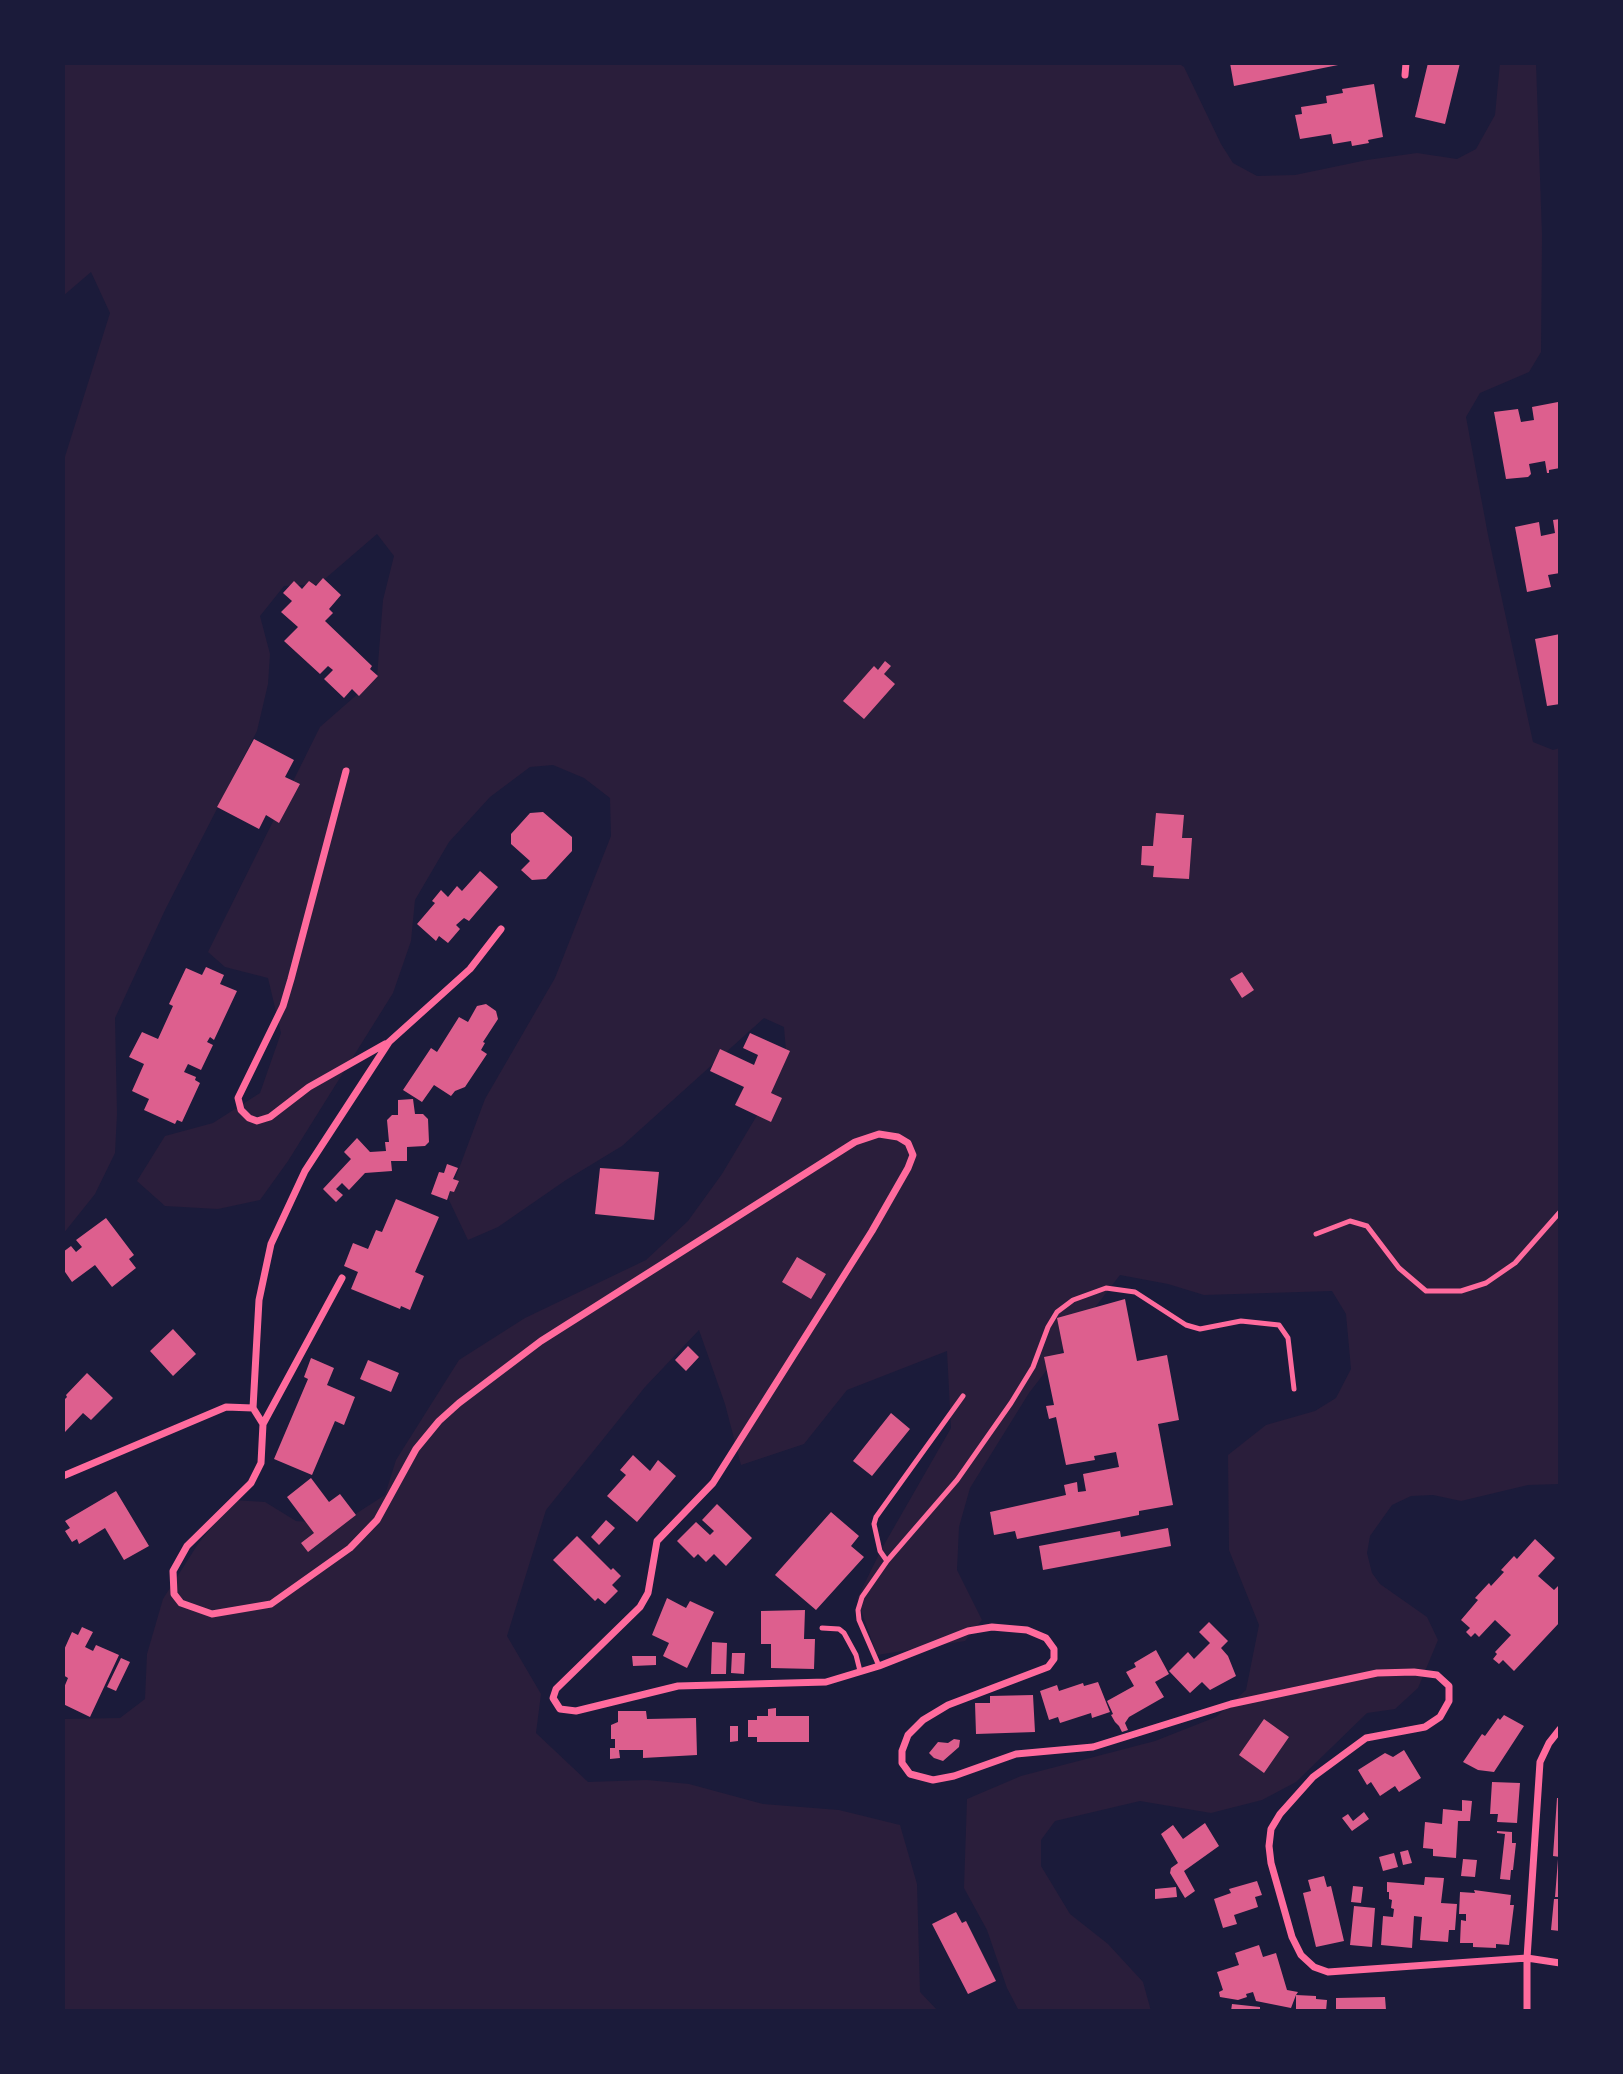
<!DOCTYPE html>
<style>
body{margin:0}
#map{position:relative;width:1623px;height:2074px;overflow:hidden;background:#1b1b3a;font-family:Overpass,sans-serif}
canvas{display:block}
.frame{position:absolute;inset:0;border:65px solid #1b1b3a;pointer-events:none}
</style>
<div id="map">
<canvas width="1623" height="2074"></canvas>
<div class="frame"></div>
</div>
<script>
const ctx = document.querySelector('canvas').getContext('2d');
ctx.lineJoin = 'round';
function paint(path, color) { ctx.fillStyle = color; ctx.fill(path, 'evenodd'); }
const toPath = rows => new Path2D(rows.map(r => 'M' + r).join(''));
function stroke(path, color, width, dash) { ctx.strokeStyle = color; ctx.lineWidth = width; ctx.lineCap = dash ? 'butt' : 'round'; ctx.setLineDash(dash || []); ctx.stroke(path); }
const green = toPath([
 [63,63,1178,63,1184,67,1221,144,1233,163,1257,176,1295,175,1367,160,1417,153,1457,159,1476,149,1495,115,1500,63,1536,63,1542,235,1541,352,1529,372,1480,393,1466,417,1488,535,1533,742,1553,750,1560,748,1560,1484,1528,1485,1461,1501,1433,1495,1411,1496,1392,1505,1370,1536,1367,1553,1372,1573,1380,1584,1427,1617,1438,1640,1418,1688,1395,1709,1367,1713,1296,1782,1262,1800,1211,1813,1140,1801,1055,1821,1041,1840,1041,1866,1070,1914,1108,1944,1143,1982,1151,2011,1019,2011,1007,1988,987,1930,964,1888,967,1799,1021,1776,1155,1741,1216,1717,1246,1690,1259,1625,1229,1550,1228,1455,1266,1425,1315,1411,1336,1398,1351,1369,1346,1314,1332,1291,1204,1295,1168,1284,1120,1275,1029,1393,970,1488,959,1527,957,1570,982,1620,965,1641,877,1655,857,1599,881,1550,951,1428,947,1351,847,1390,804,1444,741,1465,725,1404,699,1330,645,1387,546,1510,507,1636,541,1694,536,1733,588,1782,647,1780,689,1784,763,1804,839,1810,900,1825,917,1884,920,1992,938,2011,63,2011,63,1719,120,1718,145,1699,147,1654,163,1599,198,1544,233,1500,265,1502,296,1521,340,1524,385,1495,396,1460,459,1360,525,1318,646,1260,688,1221,722,1174,768,1097,786,1052,784,1027,764,1018,622,1146,566,1180,498,1227,468,1240,448,1198,485,1099,555,978,611,836,610,798,584,778,553,765,530,767,490,797,449,842,415,900,411,941,393,993,288,1161,260,1200,218,1209,165,1206,137,1181,165,1136,213,1123,260,1093,281,1033,268,978,225,967,208,952,320,727,377,677,383,600,394,556,377,534,319,584,284,586,260,616,270,654,268,684,257,731,166,908,115,1018,117,1114,115,1153,95,1194,63,1234,63,463,110,313,91,272,63,296]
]);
const building = toPath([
 [1230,63,1343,63,1343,64,1234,86],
 [1428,63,1460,63,1445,124,1415,117],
 [1374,84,1383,137,1368,140,1369,143,1352,146,1351,141,1333,144,1331,134,1300,139,1295,115,1302,114,1301,107,1327,103,1326,96,1343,93,1342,89],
 [1558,402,1560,468,1549,470,1549,473,1547,473,1545,461,1529,464,1531,474,1528,477,1506,479,1494,412,1518,409,1521,422,1534,420,1532,407],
 [1560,519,1560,573,1548,575,1551,587,1527,592,1515,527,1539,522,1541,536,1555,533,1553,520],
 [323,578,341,595,329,609,333,613,325,621,372,666,370,669,378,676,359,696,352,689,344,698,324,679,333,670,328,666,320,674,284,641,298,627,281,612,292,601,283,593,294,581,302,589,309,581,316,586],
 [1560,634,1560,704,1547,706,1535,639],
 [885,661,891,666,884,674,895,684,864,719,843,701,874,666,878,670],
 [254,739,294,760,285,777,300,784,279,823,266,815,259,829,217,807],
 [543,812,572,837,572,851,546,879,532,880,521,870,530,861,511,844,511,834,530,813],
 [1156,813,1184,815,1182,838,1192,838,1189,879,1153,877,1154,866,1141,865,1142,846,1153,846],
 [480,871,498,887,469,921,464,918,456,925,460,929,448,943,439,936,436,941,417,924,435,903,432,901,441,890,448,897,457,886,462,891],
 [206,967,224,975,220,984,237,991,214,1040,210,1037,207,1042,213,1045,201,1070,188,1064,184,1072,196,1077,195,1080,200,1083,182,1122,177,1120,175,1124,144,1110,149,1099,132,1091,144,1064,129,1057,142,1032,158,1039,173,1006,169,1004,186,968,202,975],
 [1242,972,1254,990,1242,998,1230,979],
 [486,1004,496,1011,498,1019,483,1042,485,1043,481,1050,487,1054,465,1087,455,1091,451,1096,434,1085,422,1102,403,1090,431,1048,437,1052,459,1017,468,1022,477,1006],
 [750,1033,790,1051,771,1093,782,1098,771,1122,735,1105,744,1087,710,1071,720,1049,754,1065,758,1055,743,1048],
 [413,1099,415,1114,423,1114,428,1119,429,1142,425,1146,407,1147,407,1161,391,1161,392,1171,365,1173,349,1190,342,1183,336,1189,343,1195,336,1202,323,1189,351,1159,344,1152,357,1138,370,1152,386,1151,385,1142,389,1142,387,1120,392,1115,398,1115,398,1100],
 [447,1164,458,1168,453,1179,459,1181,454,1192,450,1191,447,1200,431,1194,439,1172,444,1173],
 [600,1168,659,1172,654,1220,595,1214],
 [396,1199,439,1217,415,1272,424,1276,410,1310,401,1306,400,1309,351,1289,358,1272,344,1266,353,1243,368,1249,376,1230,382,1232],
 [106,1218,134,1255,129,1259,136,1268,112,1287,95,1265,72,1282,63,1269,63,1252,71,1246,76,1252,82,1247,76,1240],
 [797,1257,826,1274,811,1299,782,1282],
 [1125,1299,1137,1361,1167,1355,1179,1420,1158,1424,1173,1505,1139,1511,1139,1515,1017,1539,1015,1531,994,1535,990,1512,1066,1495,1064,1485,1077,1482,1078,1492,1086,1491,1083,1474,1119,1467,1116,1452,1094,1456,1095,1460,1066,1465,1056,1417,1049,1419,1046,1406,1054,1405,1044,1357,1064,1353,1057,1318],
 [173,1329,196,1354,173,1376,150,1351],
 [688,1346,699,1357,686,1371,675,1360],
 [311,1358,334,1368,327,1385,355,1397,344,1425,335,1421,312,1475,274,1459,308,1379,304,1377],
 [368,1360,399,1373,391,1392,360,1379],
 [87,1373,113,1398,91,1420,83,1413,65,1432,63,1429,63,1401,67,1397,66,1395],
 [891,1413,910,1429,872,1476,853,1461],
 [633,1455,650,1471,658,1460,676,1476,637,1522,607,1496,626,1475,620,1470],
 [311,1478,329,1502,340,1494,356,1515,308,1552,301,1543,314,1533,287,1497],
 [116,1491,149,1546,124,1560,105,1528,79,1544,77,1539,72,1542,65,1531,70,1528,65,1521],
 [717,1504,752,1538,726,1566,714,1554,706,1562,698,1554,694,1558,677,1541,696,1522,710,1535,714,1531,702,1520],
 [831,1512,859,1536,851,1546,864,1557,816,1610,775,1575],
 [606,1520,615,1528,599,1545,591,1537],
 [1168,1528,1171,1546,1043,1570,1039,1546,1120,1531,1121,1537],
 [577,1536,611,1570,613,1568,621,1576,612,1585,618,1591,605,1604,598,1598,595,1601,553,1560],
 [1535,1539,1555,1558,1538,1576,1554,1590,1560,1584,1560,1622,1514,1671,1503,1660,1499,1664,1493,1659,1497,1654,1495,1652,1511,1635,1495,1620,1479,1637,1475,1633,1471,1637,1466,1632,1470,1628,1461,1620,1478,1600,1475,1598,1489,1583,1491,1586,1504,1572,1501,1570,1514,1556,1517,1559],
 [667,1598,686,1608,690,1601,714,1612,687,1668,663,1656,669,1643,652,1635],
 [805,1610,804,1639,815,1639,814,1669,771,1668,771,1644,761,1644,761,1611],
 [1209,1622,1228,1641,1221,1648,1228,1656,1236,1676,1210,1690,1202,1682,1190,1693,1169,1671,1188,1652,1194,1659,1210,1643,1199,1632],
 [82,1627,93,1632,85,1647,93,1651,96,1645,119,1655,90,1717,63,1704,63,1690,68,1678,63,1675,63,1652,72,1632,78,1635],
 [712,1642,727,1643,726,1674,711,1674],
 [1156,1650,1169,1674,1155,1682,1164,1697,1129,1717,1125,1723,1128,1730,1122,1732,1119,1726,1115,1722,1111,1715,1113,1714,1107,1701,1134,1686,1126,1672,1136,1667,1134,1663],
 [732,1653,745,1653,744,1674,731,1673],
 [632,1656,656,1656,656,1665,633,1666],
 [121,1658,130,1662,116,1691,107,1687],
 [1098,1682,1110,1712,1092,1718,1091,1713,1060,1723,1058,1717,1049,1720,1040,1691,1057,1685,1059,1691,1083,1683,1084,1686],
 [1033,1695,1035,1732,976,1734,975,1703,990,1703,990,1696],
 [776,1708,776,1716,809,1716,809,1742,757,1742,757,1737,748,1737,748,1720,757,1720,757,1716,768,1716,768,1709],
 [618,1711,646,1711,647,1719,696,1718,697,1755,643,1758,643,1750,619,1750,620,1758,610,1759,610,1748,615,1748,615,1739,611,1739,611,1725,618,1722],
 [1504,1715,1524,1726,1494,1772,1478,1770,1463,1762,1482,1734,1485,1736,1498,1718,1500,1720],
 [1264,1719,1289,1737,1264,1773,1239,1755],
 [730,1726,738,1726,738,1741,730,1742],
 [954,1739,960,1740,959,1747,943,1761,934,1758,929,1753,938,1742,948,1743],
 [1404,1750,1421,1778,1399,1792,1395,1786,1380,1796,1371,1782,1367,1785,1358,1770,1385,1753,1393,1757],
 [1492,1782,1520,1783,1517,1823,1497,1822,1498,1814,1490,1814],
 [1557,1798,1560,1798,1560,1857,1553,1856],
 [1462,1800,1472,1801,1470,1821,1458,1821,1456,1858,1433,1856,1433,1849,1423,1848,1425,1822,1442,1824,1443,1809,1462,1811],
 [1364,1812,1369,1819,1352,1831,1342,1818,1348,1814,1353,1821],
 [1205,1823,1219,1846,1184,1871,1195,1891,1185,1898,1170,1873,1171,1868,1178,1863,1161,1834,1173,1825,1183,1839],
 [1497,1831,1512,1832,1512,1843,1516,1843,1513,1870,1511,1870,1510,1880,1500,1879,1505,1834,1497,1833],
 [1408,1850,1412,1863,1403,1865,1400,1852],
 [1394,1853,1398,1867,1383,1871,1379,1857],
 [1463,1859,1477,1860,1475,1877,1461,1876],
 [1558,1859,1560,1859,1560,1897,1555,1897],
 [1324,1876,1327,1887,1331,1886,1344,1941,1316,1947,1303,1893,1311,1891,1308,1880],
 [1425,1877,1444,1878,1441,1903,1457,1904,1455,1930,1449,1930,1448,1942,1420,1940,1422,1917,1414,1916,1412,1948,1381,1945,1383,1916,1393,1917,1394,1909,1391,1908,1392,1900,1389,1899,1389,1892,1387,1892,1387,1882,1424,1885],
 [1257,1881,1262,1895,1255,1897,1258,1907,1234,1915,1237,1924,1223,1928,1214,1899,1231,1893,1229,1889],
 [1353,1886,1363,1887,1361,1903,1351,1902],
 [1176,1887,1177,1897,1155,1899,1155,1889],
 [1474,1890,1511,1895,1510,1905,1514,1905,1509,1945,1496,1944,1496,1948,1473,1947,1473,1943,1460,1943,1461,1920,1466,1921,1466,1914,1459,1914,1460,1892,1475,1893],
 [1554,1899,1560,1899,1560,1931,1551,1930],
 [1354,1906,1375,1908,1372,1947,1350,1945],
 [956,1912,962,1923,966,1921,996,1981,968,1994,932,1924],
 [1259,1945,1263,1957,1276,1953,1287,1990,1298,1992,1296,1995,1316,1996,1316,1999,1327,2000,1326,2011,1296,2011,1296,1995,1291,2008,1256,2001,1253,1992,1246,1994,1247,1997,1238,2000,1220,1997,1219,1992,1223,1990,1217,1972,1239,1965,1235,1953],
 [1385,1997,1386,2010,1336,2011,1336,1998],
 [1232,2004,1260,2007,1260,2011,1231,2011]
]);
const service = toPath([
 [1316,1234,1350,1221,1367,1226,1399,1268,1426,1291,1461,1291,1486,1283,1515,1263,1560,1212],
 [887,1561,880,1551,874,1524,876,1517,963,1396],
 [822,1628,839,1629,844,1633,856,1655,860,1671],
 [879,1666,859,1620,858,1610,862,1597,887,1561,957,1480,1011,1403,1033,1367,1048,1327,1057,1312,1073,1300,1106,1288,1135,1292,1186,1325,1200,1329,1241,1321,1279,1325,1288,1338,1294,1389]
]);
const minor = toPath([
 [1405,75,1406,63],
 [346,771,291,979,283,1006,238,1098,241,1110,249,1118,257,1121,270,1117,309,1087,385,1044],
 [253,1408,259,1300,271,1244,305,1171,389,1042,470,969,501,929],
 [263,1424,342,1278],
 [63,1476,226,1407,253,1408,263,1424,261,1463,251,1483,187,1546,173,1571,174,1594,181,1603,212,1614,271,1604,350,1548,377,1520,416,1449,439,1421,459,1403,541,1341,855,1142,879,1134,898,1137,908,1143,913,1155,908,1168,872,1231,713,1483,657,1541,648,1593,640,1607,556,1689,553,1698,560,1709,576,1711,678,1686,826,1682,879,1666,968,1631,992,1627,1027,1630,1046,1638,1054,1649,1054,1659,1048,1667,948,1705,923,1720,908,1735,902,1751,902,1763,910,1774,933,1780,954,1776,1016,1754,1093,1747,1231,1704,1377,1673,1414,1672,1437,1675,1449,1686,1449,1701,1440,1717,1425,1727,1366,1738,1313,1777,1280,1814,1271,1829,1269,1846,1271,1863,1292,1937,1301,1955,1314,1967,1328,1972,1527,1958,1560,1963],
 [1527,2011,1527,1958,1540,1762,1549,1743,1560,1729]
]);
paint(green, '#2a1e3b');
paint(building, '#dd5f8e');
stroke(service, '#ff6b9d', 5);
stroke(minor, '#ff6b9d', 7);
</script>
